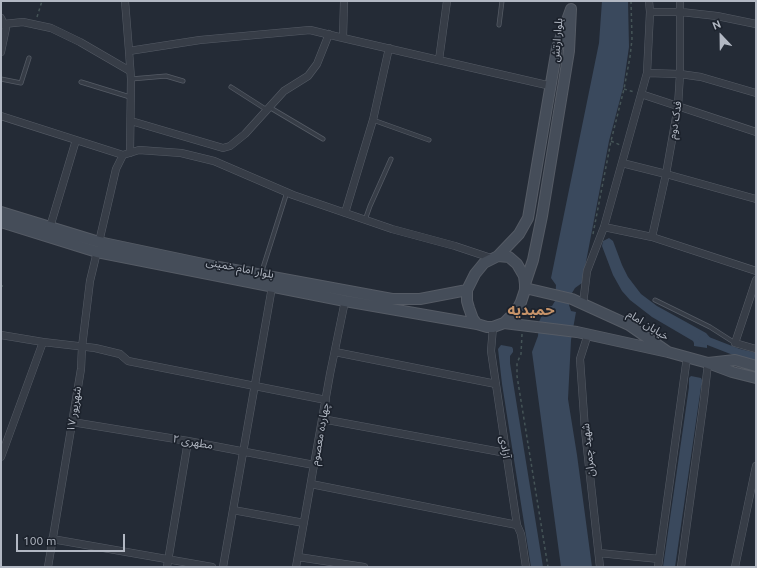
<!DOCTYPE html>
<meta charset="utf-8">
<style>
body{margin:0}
#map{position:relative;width:757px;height:568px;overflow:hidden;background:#242b36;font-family:Ubuntu,sans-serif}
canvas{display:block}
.frame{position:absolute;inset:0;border:2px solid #b2b8c3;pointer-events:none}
.north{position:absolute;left:701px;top:16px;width:40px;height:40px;-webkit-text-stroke:3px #1c222c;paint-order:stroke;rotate:338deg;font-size:11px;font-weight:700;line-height:16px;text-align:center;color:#b2b8c3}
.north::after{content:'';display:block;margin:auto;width:14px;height:18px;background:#b2b8c3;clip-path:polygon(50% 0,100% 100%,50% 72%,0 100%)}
.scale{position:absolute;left:16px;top:534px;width:109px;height:18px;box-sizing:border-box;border:2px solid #b2b8c3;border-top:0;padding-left:5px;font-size:12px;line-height:14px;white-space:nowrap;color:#b2b8c3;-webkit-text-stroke:3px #1c222c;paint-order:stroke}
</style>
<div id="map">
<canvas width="757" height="568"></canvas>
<div class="frame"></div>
<div class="north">N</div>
<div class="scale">100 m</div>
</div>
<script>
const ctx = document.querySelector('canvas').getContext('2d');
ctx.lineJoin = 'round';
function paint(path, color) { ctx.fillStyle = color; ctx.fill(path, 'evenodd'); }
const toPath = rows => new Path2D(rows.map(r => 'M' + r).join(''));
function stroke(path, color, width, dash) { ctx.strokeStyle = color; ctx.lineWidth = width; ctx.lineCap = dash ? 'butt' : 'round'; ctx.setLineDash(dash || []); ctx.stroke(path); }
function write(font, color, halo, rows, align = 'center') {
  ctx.font = font + ' Ubuntu,"Noto Sans Arabic",sans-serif'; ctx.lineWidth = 3.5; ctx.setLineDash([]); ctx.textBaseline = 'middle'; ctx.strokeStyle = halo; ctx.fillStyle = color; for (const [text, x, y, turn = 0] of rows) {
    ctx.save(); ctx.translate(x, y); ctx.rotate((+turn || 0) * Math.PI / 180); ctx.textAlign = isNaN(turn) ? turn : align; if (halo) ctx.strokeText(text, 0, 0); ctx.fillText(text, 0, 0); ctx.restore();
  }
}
const water = toPath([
 [602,1,628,1,629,47,623,88,609,141,582,283,575,288,572,293,569,305,571,311,576,312,571,340,568,399,577,455,592,567,561,567,532,352,538,336,539,322,546,306,552,306,555,301,556,285,551,278,599,43],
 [609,238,613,241,622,265,628,277,641,294,657,306,706,333,713,341,712,344,707,345,707,348,694,346,694,343,693,341,652,317,630,300,622,291,613,275,602,246,603,241],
 [501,345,512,347,513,349,513,352,510,356,510,363,543,567,531,567,502,384,498,349],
 [691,376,701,378,703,382,701,387,675,567,663,567,689,387,689,378]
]);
const canal = toPath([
 [703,339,739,353,756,357]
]);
const path = toPath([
 [37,17,42,1],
 [624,89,634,92],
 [611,141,620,145],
 [593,234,611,141,624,89,630,57,632,39,631,1],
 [1,286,3,286],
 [522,334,521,354,517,363,517,376,548,567]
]);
const lane = toPath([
 [499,25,502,1],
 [1,79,21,83,29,58],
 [131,79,166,76,183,81],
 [81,82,130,97],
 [231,87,267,110],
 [269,107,323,139],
 [373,120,429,140],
 [365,220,370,206,391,159],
 [261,274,287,192],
 [655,300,710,327,735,343]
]);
const street = toPath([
 [125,1,129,51],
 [344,1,343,38,551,86],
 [650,12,681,12,717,16,756,24],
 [1,18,6,28,1,52],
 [4,24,23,22,51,28,80,42,130,71],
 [439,60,447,1],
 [647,73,680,74,701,77,756,93],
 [641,94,756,132],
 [1,116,123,155],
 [131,121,223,148,230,146,245,134,284,91,308,76,317,64,329,34],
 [130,153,131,79,129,51,200,40,310,30,343,38],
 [622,163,666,174,756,199],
 [345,213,373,120,389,48],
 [50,227,76,140],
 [604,227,652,237,756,271],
 [652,237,666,174,678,106,680,74,680,1],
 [99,242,116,169,123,155,139,150,181,153,214,161,293,195,392,229,455,246,491,258],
 [756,280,735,343,756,349],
 [583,304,587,271,604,227,647,73,650,12,649,1],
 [493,327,491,351,517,525,521,534,526,567],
 [588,334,580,359,585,430,600,567],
 [1,335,43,342],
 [335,352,496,384],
 [322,419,506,453],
 [72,422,188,441,314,465],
 [1,457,43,342,95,348,120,354,128,361,326,400],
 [311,484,517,525],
 [233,510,304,523],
 [52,539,212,567],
 [599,553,659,559],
 [298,557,364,567],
 [48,567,81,369,82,347,90,281,97,252],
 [167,567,188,441],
 [223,567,272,287],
 [296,567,330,374,345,301],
 [658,567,687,357],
 [681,567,704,399,708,363],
 [735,567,756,466]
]);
const secondary = toPath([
 [1,212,99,242,213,266,392,299,420,299,467,290],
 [1,222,97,252,345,301,477,324],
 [498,256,519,234,528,218,557,48,571,9,569,51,542,216,533,260,525,284],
 [504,323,517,310,521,302,525,290,525,284,524,276,517,264,509,257,498,256,484,263,475,274,467,290,467,301,469,308,473,319,477,324,487,327,493,327,504,323,577,332,668,352,629,325,572,299,525,288],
 [668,352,708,363],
 [756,366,735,360,708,363,732,372,756,378]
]);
const streetNames = [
 ["بلوار ارتش",557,40,-85],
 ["فدک دوم",675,120,-81],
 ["بلوار امام خمینی",240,268,11],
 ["خیابان امام",648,325,32],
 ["۱۷ شهریور",74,409,-81],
 ["چهارده معصوم",320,434,-80],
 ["مطهری ۲",193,442,10],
 ["آزادی",505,447,81],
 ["شهید چمران",588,450,-96]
];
const districtNames = [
 ["حمیدیه",531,310]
];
paint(water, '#3a495d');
stroke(canal, '#3a495d', 8);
stroke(lane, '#555b65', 5);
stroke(street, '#555b65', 8);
stroke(secondary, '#555b65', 12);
stroke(path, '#455457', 1.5, [3, 3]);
stroke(lane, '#373d47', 3.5);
stroke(street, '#373d47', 7);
stroke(secondary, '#454d59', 10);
write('11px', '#b2b8c3', '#1c222c', streetNames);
write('bold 15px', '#c69369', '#1c222c', districtNames);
</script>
